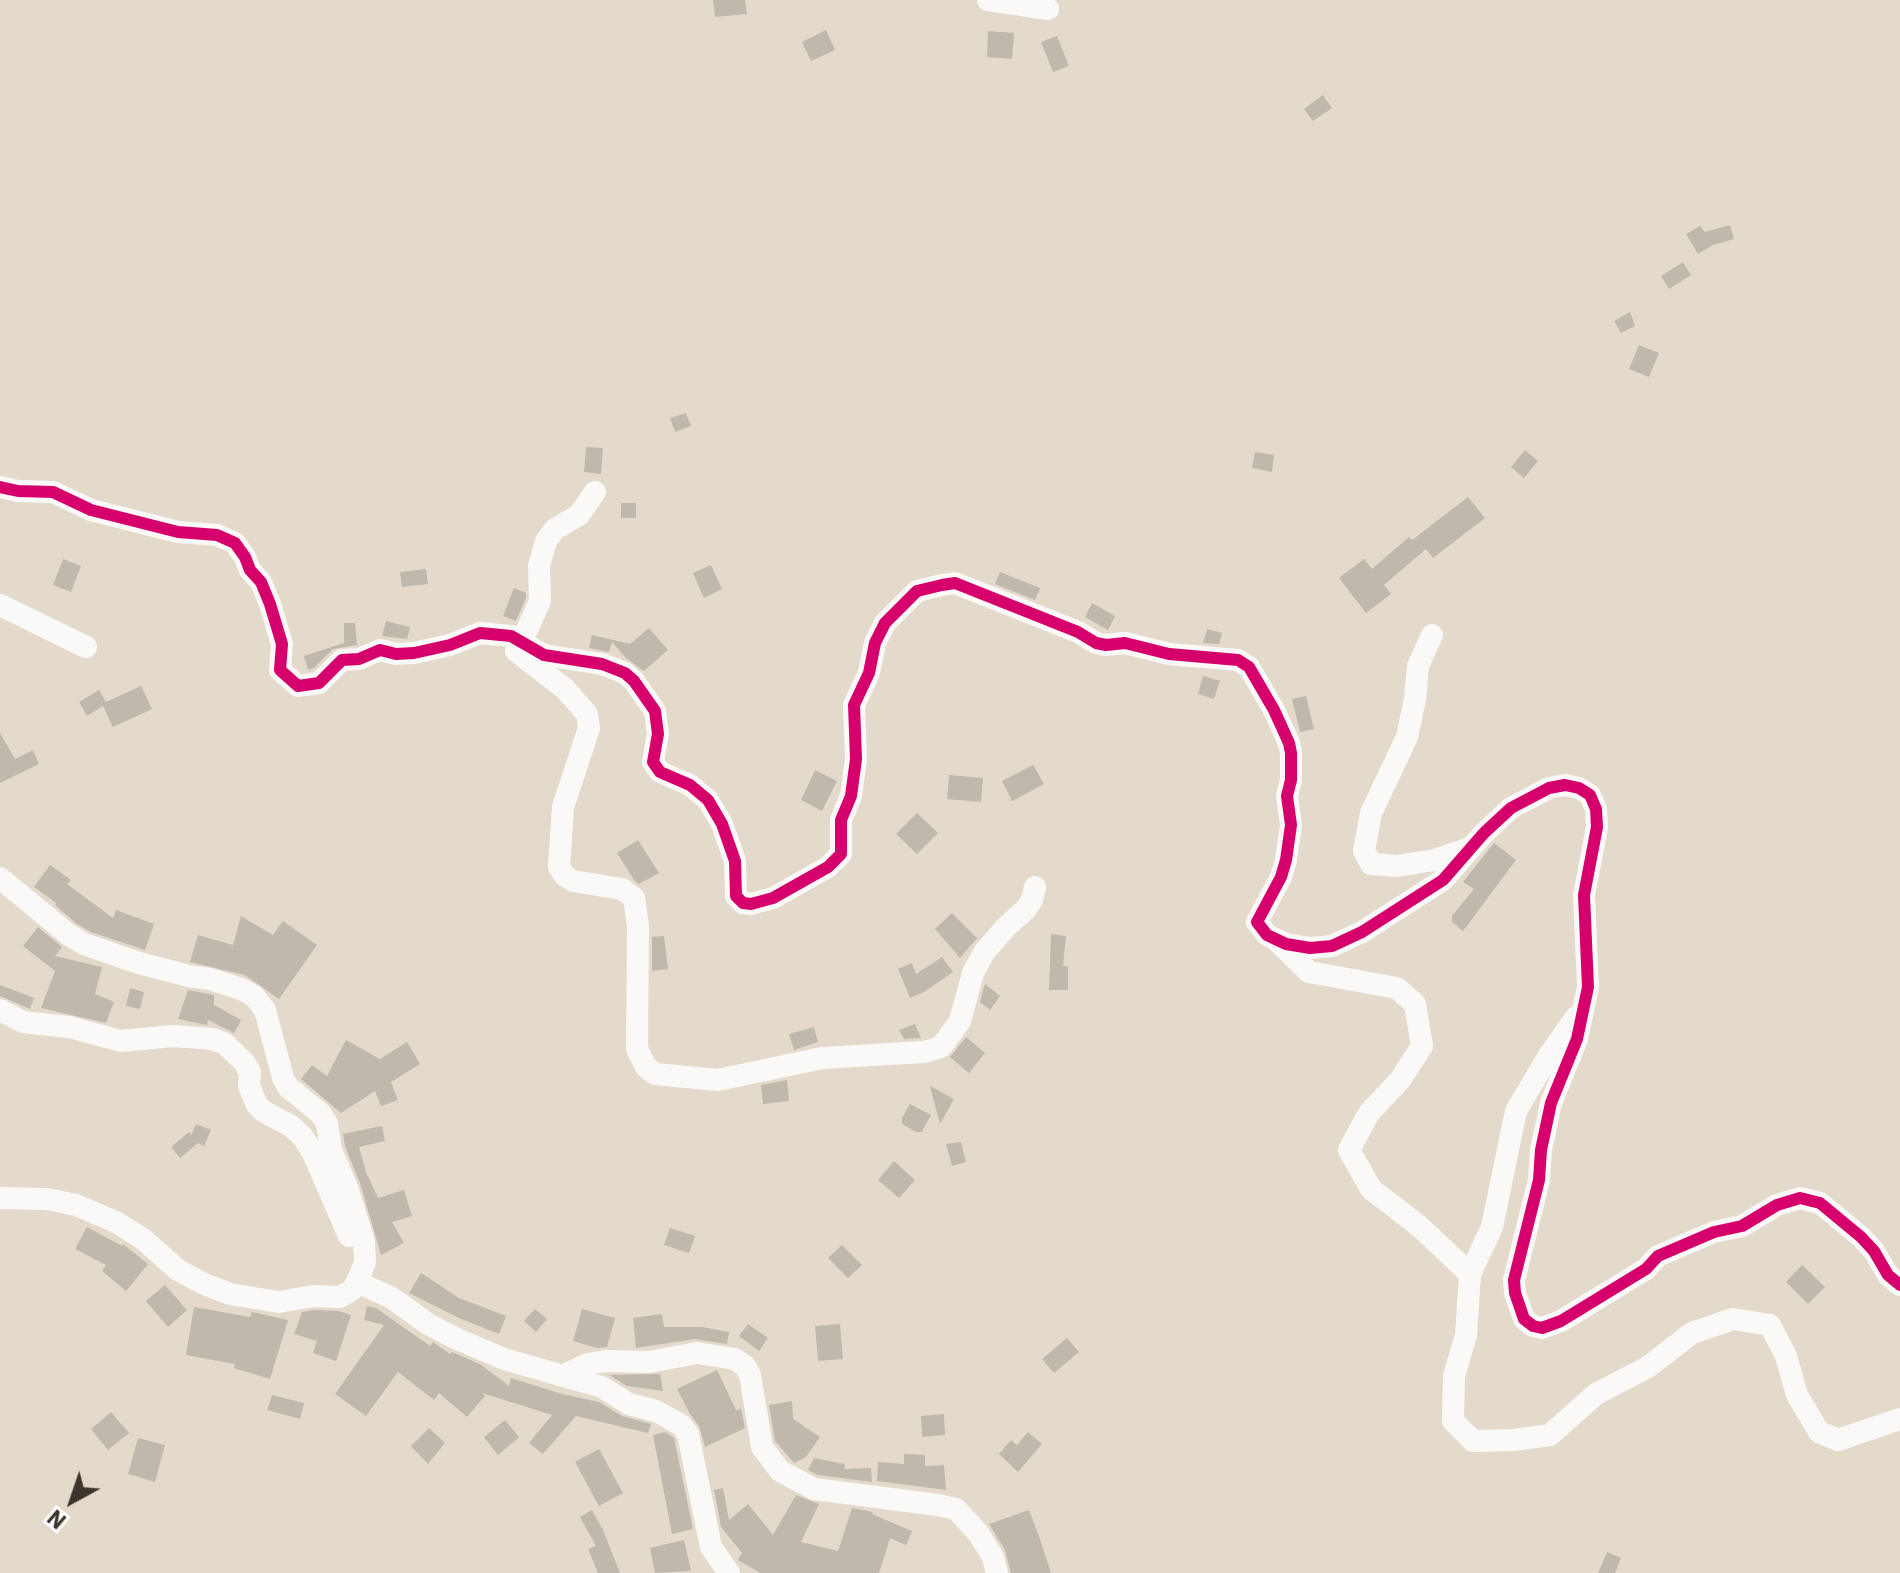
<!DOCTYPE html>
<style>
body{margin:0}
#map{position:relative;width:1900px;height:1573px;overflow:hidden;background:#e3dacc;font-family:"IBM Plex Sans",sans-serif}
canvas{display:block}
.north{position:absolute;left:32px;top:1461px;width:80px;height:80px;-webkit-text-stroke:6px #fff;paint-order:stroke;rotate:220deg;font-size:22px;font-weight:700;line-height:32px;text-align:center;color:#3b352b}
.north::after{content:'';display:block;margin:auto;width:28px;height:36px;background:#3b352b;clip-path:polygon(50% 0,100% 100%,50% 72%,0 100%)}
</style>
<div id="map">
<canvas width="1900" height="1573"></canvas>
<div class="north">N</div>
</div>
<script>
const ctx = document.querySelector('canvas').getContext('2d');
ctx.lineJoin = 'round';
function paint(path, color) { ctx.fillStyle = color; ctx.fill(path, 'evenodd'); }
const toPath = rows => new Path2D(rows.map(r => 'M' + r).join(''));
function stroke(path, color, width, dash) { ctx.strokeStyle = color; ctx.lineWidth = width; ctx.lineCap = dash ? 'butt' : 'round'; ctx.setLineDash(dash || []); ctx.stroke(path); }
const building = toPath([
 [713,0,745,0,747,14,715,17],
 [826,30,835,50,811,61,802,42],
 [988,31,1014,33,1012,59,987,57],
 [1057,36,1069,66,1053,72,1041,42],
 [1323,95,1332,108,1313,121,1304,109],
 [1730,225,1734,239,1713,245,1698,254,1686,234,1700,226,1705,232],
 [1683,262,1691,275,1669,289,1661,276],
 [1630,312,1635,326,1621,333,1614,321],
 [1639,345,1659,353,1649,377,1629,369],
 [686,413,691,426,675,432,670,418],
 [586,447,603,448,601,474,584,472],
 [1525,450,1538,461,1524,478,1511,467],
 [1255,452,1274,455,1272,472,1252,468],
 [1468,497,1485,518,1433,558,1426,549,1384,585,1391,594,1366,613,1339,578,1364,559,1372,569,1409,537,1412,540],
 [621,503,636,503,636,518,621,518],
 [63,559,81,566,71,592,53,585],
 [711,565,722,589,704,598,693,573],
 [426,569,428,584,402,587,400,572],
 [1000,572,1040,588,1035,600,995,584],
 [514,588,526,593,526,598,516,621,503,616],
 [1092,603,1115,616,1108,630,1085,617],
 [386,621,410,627,407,639,382,636],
 [344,623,355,623,357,645,333,649,314,668,308,670,304,656,344,643],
 [649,628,668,650,644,671,626,658,612,642,609,652,589,648,592,635,630,644],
 [1207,629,1222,633,1219,644,1203,643],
 [1203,676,1220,681,1214,699,1198,694],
 [141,686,152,709,113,727,103,706,87,716,79,702,99,690,106,702],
 [1306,696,1314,729,1300,732,1292,699],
 [0,733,15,759,33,750,39,764,0,783],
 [1033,765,1044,784,1012,801,1002,781],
 [815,770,837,781,822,811,801,800],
 [949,775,983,778,981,802,947,799],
 [917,813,938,833,917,854,896,834],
 [638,840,659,873,639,884,634,880,617,853],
 [1494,843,1516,860,1463,931,1452,922,1452,916,1474,889,1463,882],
 [50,865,71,880,67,884,113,918,116,910,154,924,145,950,91,932,77,924,55,905,56,903,34,887],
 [952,913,977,938,960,958,935,929],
 [241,916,273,935,283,921,317,945,279,999,245,975,190,962,198,935,233,945],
 [38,927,62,947,55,956,102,967,95,994,114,1002,106,1023,41,1008,55,971,23,946],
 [1051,934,1066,936,1063,966,1068,966,1068,990,1049,990],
 [664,936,668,969,652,971,652,937],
 [942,957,953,972,924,992,910,998,898,969,912,963,916,974],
 [985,984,1000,996,990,1010,980,1002],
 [0,985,34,998,30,1009,0,996],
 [130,988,144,992,140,1009,126,1006],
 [188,990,214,995,214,1005,241,1020,234,1033,208,1020,207,1025,178,1019],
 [915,1024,921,1038,904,1039,899,1030],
 [814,1027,818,1042,794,1050,789,1034],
 [966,1037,985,1053,969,1073,950,1057],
 [346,1040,380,1059,407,1042,420,1064,391,1082,398,1100,381,1106,375,1091,341,1113,301,1079,312,1065,327,1076],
 [787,1080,789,1101,763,1104,761,1085],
 [930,1086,954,1099,940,1124],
 [910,1104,931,1115,922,1132,916,1132,902,1124,902,1118],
 [196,1124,211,1130,204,1146,198,1143,180,1158,171,1147,189,1132,191,1135],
 [382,1126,385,1141,359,1147,366,1172,378,1198,404,1190,412,1216,392,1222,404,1243,381,1255,360,1183,345,1146,343,1134],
 [961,1142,966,1162,952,1166,946,1144],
 [894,1161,915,1180,899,1198,878,1180],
 [87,1227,122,1246,123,1244,148,1264,126,1291,102,1271,106,1265,75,1249],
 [670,1228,695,1236,689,1253,664,1245],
 [842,1245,862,1265,848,1278,828,1258],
 [1802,1265,1825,1287,1808,1304,1786,1282],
 [421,1273,459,1298,506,1316,499,1334,459,1318,409,1293],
 [165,1285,187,1310,168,1327,146,1301],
 [367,1306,376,1308,430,1346,433,1342,450,1354,452,1352,480,1364,509,1386,511,1378,562,1394,599,1402,622,1416,651,1424,648,1433,576,1416,543,1454,529,1443,552,1415,482,1393,485,1396,467,1417,439,1393,434,1400,398,1372,366,1416,335,1394,384,1325,364,1320],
 [194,1307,250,1317,252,1312,288,1320,270,1379,234,1368,235,1364,186,1355],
 [535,1309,547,1319,536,1332,524,1321],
 [582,1309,615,1318,607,1347,597,1348,573,1341],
 [314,1310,338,1311,351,1315,336,1361,313,1353,317,1341,294,1334,302,1312],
 [662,1314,664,1327,702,1327,729,1332,727,1344,695,1339,636,1348,633,1318],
 [748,1324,768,1338,759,1351,739,1336],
 [840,1324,843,1359,818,1361,815,1326],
 [1067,1338,1079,1352,1054,1373,1042,1359],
 [717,1370,736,1410,741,1409,745,1428,705,1447,699,1426,690,1414,677,1389],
 [660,1374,663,1391,627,1386,609,1375],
 [272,1395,304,1403,300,1419,267,1410],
 [792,1401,793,1419,820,1437,806,1457,794,1463,775,1441,769,1405],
 [111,1412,129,1433,108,1450,91,1429],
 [944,1414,945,1435,922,1437,921,1416],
 [505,1420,519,1437,498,1455,484,1437],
 [429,1428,445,1443,428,1464,411,1446],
 [665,1432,674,1438,693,1529,672,1534,653,1435],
 [1028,1432,1042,1444,1018,1472,999,1454,1011,1440,1017,1445],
 [138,1438,165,1445,155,1482,128,1474],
 [599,1449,623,1493,599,1506,575,1462],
 [904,1454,925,1455,925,1466,944,1465,946,1490,877,1481,878,1462,904,1464],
 [814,1458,845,1464,844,1469,871,1468,872,1482,818,1475,808,1470],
 [723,1488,729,1520,748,1504,773,1535,796,1495,819,1504,801,1542,838,1551,852,1508,873,1512,872,1514,912,1531,906,1545,890,1538,879,1573,760,1573,738,1560,742,1553,721,1527,714,1490],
 [592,1510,603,1530,620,1573,598,1573,588,1549,596,1546,580,1517],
 [1029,1510,1040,1539,1051,1573,1011,1573,1005,1550,989,1524],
 [684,1540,691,1571,655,1573,650,1548],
 [1607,1552,1621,1558,1615,1573,1598,1573]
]);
const minor = toPath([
 [988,0,1048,9],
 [0,487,18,491,53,492,91,510,178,532,217,535,235,543,245,557,250,570,261,582,270,604,282,644,280,670,298,686,319,683,342,660,359,659,380,650,396,654,414,653,450,645,480,633,511,636,544,655,602,664,625,673,634,681,655,711,658,734,653,762,660,772,690,785,708,800,722,824,735,861,736,896,743,903,751,904,773,898,828,867,841,854,841,820,851,796,856,759,854,705,869,673,875,643,885,623,917,591,942,585,955,583,1078,632,1096,643,1106,645,1125,643,1169,654,1238,660,1249,667,1274,710,1289,743,1291,753,1291,780,1287,796,1291,825,1286,860,1281,877,1257,922,1267,935,1286,944,1310,948,1332,946,1362,932,1443,880,1484,833,1511,808,1549,788,1565,785,1579,788,1590,795,1596,809,1597,827,1584,895,1588,987,1577,1039,1551,1103,1541,1150,1539,1180,1514,1280,1515,1293,1524,1319,1533,1326,1542,1328,1561,1321,1646,1269,1658,1256,1714,1232,1742,1226,1777,1205,1800,1198,1820,1203,1861,1237,1874,1251,1888,1275,1900,1285],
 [0,605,86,647],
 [1432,635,1418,666,1415,699,1407,737,1371,813,1364,851,1371,864,1396,866,1435,860,1470,848],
 [520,640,526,632,540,601,539,566,546,541,555,529,579,515,595,492],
 [516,651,565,689,587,714,589,728,563,807,559,867,565,876,573,881,622,889,634,898,638,926,637,1049,646,1067,655,1074,718,1080,822,1058,924,1052,941,1047,960,1021,973,973,985,951,1007,926,1025,910,1032,900,1035,887],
 [0,878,69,935,84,944,139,963,189,976,210,979,241,989,254,996,265,1010,283,1078,288,1087,321,1114,327,1124,331,1150,347,1187,364,1242,365,1262,357,1282,392,1298,428,1324,455,1338,504,1359,602,1387,629,1404,656,1411,681,1425,688,1434,711,1547,729,1573],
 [1277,941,1309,972,1397,988,1415,1004,1422,1046,1400,1080,1369,1113,1349,1150,1371,1189,1419,1226,1470,1274,1466,1335,1454,1376,1453,1421,1473,1441,1514,1440,1550,1435,1596,1394,1648,1367,1692,1333,1733,1319,1770,1325,1786,1356,1797,1395,1819,1432,1838,1440,1900,1419],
 [0,1010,23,1022,69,1027,121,1041,173,1036,213,1039,225,1044,244,1062,250,1072,249,1086,257,1105,263,1111,291,1126,302,1136,313,1153,349,1236],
 [0,1198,47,1199,76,1205,116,1222,143,1239,178,1270,204,1284,230,1294,279,1302,313,1296,340,1297,352,1290,357,1282],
 [1470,1274,1492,1227,1516,1111,1548,1057,1576,1017],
 [562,1376,588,1364,606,1361,649,1362,697,1353,735,1359,745,1366,750,1375,762,1447,780,1471,814,1489,938,1505,956,1509,978,1533,993,1557,997,1573]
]);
const cycleway = toPath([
 [0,487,18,491,53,492,91,510,178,532,217,535,235,543,245,557,250,570,261,582,270,604,282,644,280,670,298,686,319,683,342,660,359,659,380,650,396,654,414,653,450,645,480,633,511,636,544,655,602,664,625,673,634,681,655,711,658,734,653,762,660,772,690,785,708,800,722,824,735,861,736,896,743,903,751,904,773,898,828,867,841,854,841,820,851,796,856,759,854,705,869,673,875,643,885,623,917,591,942,585,955,583,1078,632,1096,643,1106,645,1125,643,1169,654,1238,660,1249,667,1274,710,1289,743,1291,753,1291,780,1287,796,1291,825,1286,860,1281,877,1257,922,1267,935,1286,944,1310,948,1332,946,1362,932,1443,880,1484,833,1511,808,1549,788,1565,785,1579,788,1590,795,1596,809,1597,827,1584,895,1588,987,1577,1039,1551,1103,1541,1150,1539,1180,1514,1280,1515,1293,1524,1319,1533,1326,1542,1328,1561,1321,1646,1269,1658,1256,1714,1232,1742,1226,1777,1205,1800,1198,1820,1203,1861,1237,1874,1251,1888,1275,1900,1285]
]);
paint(building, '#bfb8ad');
stroke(minor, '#fbf9f7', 22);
stroke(cycleway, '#d6006c', 12);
</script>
